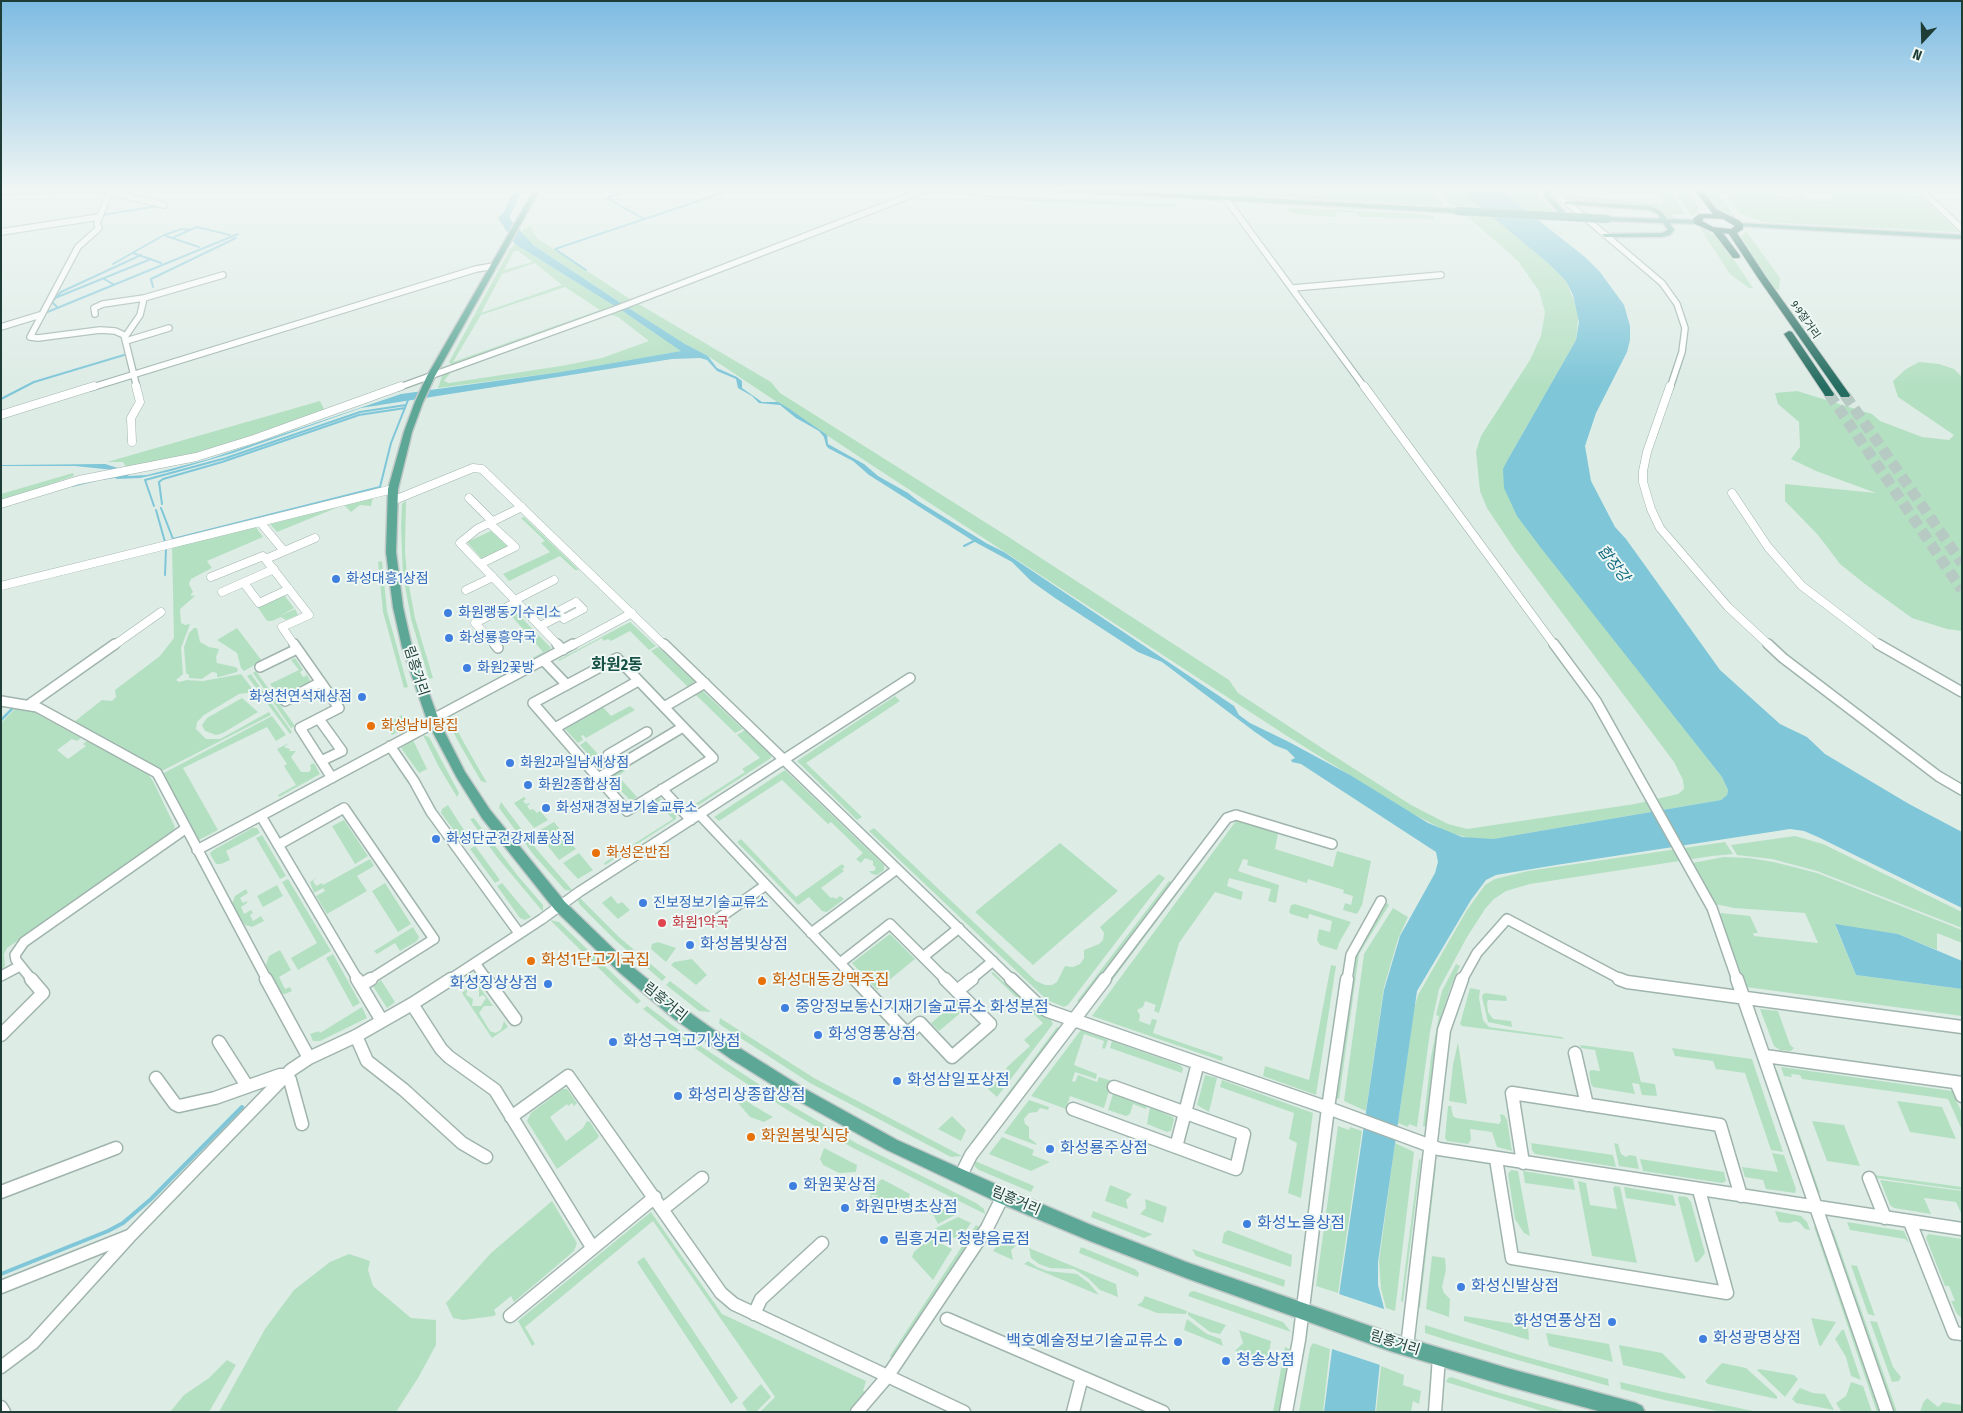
<!DOCTYPE html>
<meta charset="utf-8">
<style>
body{margin:0}
#map{position:relative;width:1963px;height:1413px;overflow:hidden;background:#deece6;font-family:"Fira Sans Condensed",sans-serif}
canvas{display:block}
.frame{position:absolute;inset:0;border:2px solid #1d3d36;pointer-events:none}
.north{position:absolute;left:1898px;top:15px;width:50px;height:50px;-webkit-text-stroke:4px #eff8f4;paint-order:stroke;rotate:201deg;font-size:14px;font-weight:700;line-height:20px;text-align:center;color:#1d3d36}
.north::after{content:'';display:block;margin:auto;width:18px;height:22px;background:#1d3d36;clip-path:polygon(50% 0,100% 100%,50% 72%,0 100%)}
</style>
<div id="map">
<canvas width="1963" height="1413"></canvas>
<div class="frame"></div>
<div class="north">N</div>
</div>
<script>
const ctx = document.querySelector('canvas').getContext('2d');
ctx.lineJoin = 'round';
function paint(path, color) { ctx.fillStyle = color; ctx.fill(path, 'evenodd'); }
const toPath = rows => new Path2D(rows.map(r => 'M' + r).join(''));
function stroke(path, color, width, dash) { ctx.strokeStyle = color; ctx.lineWidth = width; ctx.lineCap = dash ? 'butt' : 'round'; ctx.setLineDash(dash || []); ctx.stroke(path); }
function write(font, color, halo, rows, align = 'center') {
  ctx.font = font + ' "Fira Sans Condensed","Noto Sans KR",sans-serif'; ctx.lineWidth = 4; ctx.setLineDash([]); ctx.textBaseline = 'middle'; ctx.strokeStyle = halo; ctx.fillStyle = color; for (const [text, x, y, turn = 0] of rows) {
    ctx.save(); ctx.translate(x, y); ctx.rotate((+turn || 0) * Math.PI / 180); ctx.textAlign = isNaN(turn) ? turn : align; if (halo) ctx.strokeText(text, 0, 0); ctx.fillText(text, 0, 0); ctx.restore();
  }
}
const green = toPath([
 [1095,188,1210,188,1213,193,1210,195],
 [1229,188,1428,188,1443,203,1442,206,1419,205,1246,195,1238,194],
 [1432,188,1458,188,1482,207,1452,206],
 [1498,188,1537,188,1537,195,1554,212,1526,210],
 [1655,188,1668,188,1685,214,1672,214,1674,219,1667,219,1660,211,1646,207,1568,201,1556,190,1585,197,1663,204],
 [1673,188,1686,188,1698,207,1698,213,1691,216],
 [1701,188,1714,188,1737,219,1718,211],
 [1721,188,1780,188,1785,189,1768,190,1771,194,1781,196,1797,197,1796,192,1815,201,1832,201,1830,193,1825,188,1920,196,1958,232,1764,222,1740,214],
 [946,192,1015,197,1178,204,1173,207,1038,202,945,194],
 [1289,208,1422,214,1433,216,1434,219,1359,217,1356,212,1335,212,1337,217,1321,216,1292,213,1288,210],
 [1467,216,1494,217,1549,264,1566,281,1579,313,1576,340,1507,461,1530,532,1722,777,1728,790,1727,795,1721,800,1493,839,1478,840,1450,833,1409,812,1287,736,873,466,708,356,685,344,626,307,637,303,771,382,780,393,1007,536,1229,680,1238,693,1325,750,1411,805,1448,824,1467,829,1635,804,1678,794,1684,789,1683,780,1674,762,1515,550,1487,508,1480,491,1476,452,1478,445,1481,436,1530,360,1541,336,1545,312,1539,291,1518,261],
 [532,226,531,229,538,239,633,301,623,304,533,245,526,239,522,230],
 [1700,228,1717,236,1722,242,1753,288,1749,288,1730,274],
 [1746,231,1780,278,1779,290,1775,289,1742,241,1741,238],
 [515,244,616,307,451,365,449,362,510,249],
 [514,251,518,251,533,262,504,270],
 [535,263,562,285,481,313,502,274],
 [565,287,600,310,453,362,481,315],
 [621,310,682,351,561,372,438,388,442,376,450,371,452,371,444,381,449,383,561,366,602,358,649,341,618,317,609,314],
 [1919,362,1939,364,1954,369,1962,377,1962,631,1947,629,1912,618,1865,584,1840,564,1818,535,1785,501,1785,484,1876,493,1816,471,1791,459,1800,447,1799,422,1778,404,1775,393,1797,391,1872,414,1880,421,1922,437,1949,440,1954,435,1898,397,1893,381,1906,369],
 [320,401,325,411,239,442,194,455,127,468,123,462,107,462],
 [73,473,74,476,1,501,1,494],
 [373,497,371,506,360,505,351,512,345,506,341,506,277,532,270,524],
 [406,500,405,552,407,575,415,618,433,678,429,679,411,619,403,575,401,527,402,504],
 [524,517,579,570,575,570,560,556,509,581,503,574,550,552,541,543,545,541,521,518],
 [255,526,263,537,207,561,212,568,191,579,189,584,193,592,190,595,195,596,180,609,181,623,185,625,190,624,181,648,183,674,176,680,179,682,187,680,203,681,241,674,255,692,239,694,204,715,197,722,196,729,206,739,220,739,269,712,271,715,160,772,74,722,102,700,112,701,116,697,115,690,160,656,174,638,172,547],
 [491,531,508,547,482,559,467,542],
 [382,561,387,611,408,687,404,688,383,612,378,562],
 [284,595,294,608,280,616,295,609,298,615,286,620,281,617,272,621,267,621,257,606],
 [514,610,551,648,549,650,505,673,543,652,508,612],
 [630,622,656,646,649,650,630,631,611,641,608,639,604,641,602,638,559,661,558,660],
 [194,628,197,628,200,642,209,647,219,649,216,657,217,663,235,667,238,669,237,672,219,677,217,677,217,673,212,672,202,679,189,678,189,675,186,673,184,647,189,633],
 [237,628,262,661,244,671,241,668,237,653,217,640],
 [658,647,694,681,693,684,688,687,651,651],
 [295,658,303,670,300,672,303,677,306,676,305,672,311,682,280,698,270,684,299,670,291,660],
 [256,671,295,726,291,728,253,673],
 [251,674,292,732,290,734,247,676],
 [702,691,704,692,743,729,735,733,696,695],
 [895,696,900,701,806,763,862,817,857,820,797,761],
 [242,698,258,712,223,733,216,735,205,731,202,725,207,718],
 [630,706,635,710,586,738,583,735,581,736,583,740,578,743,565,729,603,707,611,716],
 [16,708,30,710,81,738,77,741,72,739,57,750,68,759,86,746,83,744,87,741,147,773,153,781,175,827,173,832,7,948,4,954,5,966,1,970,1,723],
 [449,714,463,741,487,783,481,781,459,743,446,718],
 [402,715,407,727,392,735,384,725],
 [272,716,286,735,276,741,267,727,183,768,218,830,195,842,162,774],
 [745,730,771,755,771,758,691,810,689,808,745,772,742,769,760,758,737,735],
 [423,735,429,737,459,793,457,797,439,767],
 [413,740,427,769,419,773,401,748],
 [586,741,608,765,601,769,580,745],
 [289,743,284,747,290,749,289,751,296,751,291,757,301,772,309,772,311,769,310,765,314,763,320,774,279,797,278,795,296,785,284,766,287,764,277,749],
 [623,769,625,771,618,776,637,797,631,801,610,780,612,776],
 [785,770,884,865,884,870,877,875,872,874,869,871,874,871,876,868,873,865,873,861,865,858,861,863,856,859,863,853,831,822,828,824,782,780,719,821,714,817],
 [524,797,526,799,523,801,526,804,529,803,530,804,527,806,530,810,533,809,537,813,540,811,548,820,534,828,514,803],
 [658,799,661,799,676,816,676,819,605,865,604,863,673,819,658,803,651,807,649,804],
 [501,802,538,851,573,891,565,890,533,854,499,808],
 [448,805,460,824,473,843,468,846,465,845,441,813,442,809],
 [1232,817,1234,818,1090,1010,1088,1008],
 [474,818,518,876,543,905,543,912,497,857,470,819],
 [344,820,368,856,355,864,332,826],
 [1236,821,1278,833,1275,849,1333,867,1337,851,1371,861,1362,905,1357,914,1343,910,1345,903,1351,905,1353,896,1343,893,1344,890,1308,879,1307,883,1247,865,1248,860,1243,859,1238,871,1279,885,1276,903,1268,901,1271,889,1229,878,1227,886,1243,892,1241,900,1215,892,1179,943,1159,1013,1154,1011,1156,1005,1145,1001,1143,1007,1137,1010,1140,1015,1139,1021,1150,1025,1152,1019,1157,1020,1153,1033,1223,1057,1222,1061,1092,1016],
 [554,822,576,849,559,860,537,832],
 [252,828,257,828,260,833,226,851,230,860,221,864,216,864,210,854,212,851],
 [874,828,1036,981,1045,985,1052,985,1057,982,1065,966,1073,967,1080,964,1084,958,1084,950,1099,944,1103,940,1104,933,1100,927,1159,874,1165,878,1068,1005,1064,1007,1047,1000,869,831],
 [262,835,286,876,280,879,256,838],
 [1795,836,1823,844,1962,912,1962,928,1817,871,1772,859,1737,855,1731,845],
 [741,839,796,897,842,864,845,867,842,869,844,871,821,888,831,898,833,897,836,899,840,896,844,899,827,912,822,911,809,897,798,905,737,842],
 [1725,842,1733,854,1712,856,1530,884,1506,891,1494,899,1485,909,1467,937,1439,989,1430,1032,1417,1127,1409,1124,1408,1127,1398,1123,1414,1009,1418,995,1467,910,1485,885,1495,879,1528,871],
 [1060,843,1118,891,1033,965,975,912],
 [475,846,500,880,495,883,470,849],
 [579,853,593,870,578,879,563,863],
 [1724,857,1749,858,1774,862,1817,873,1962,930,1962,943,1937,933,1937,950,1898,934,1835,925,1856,975,1962,989,1962,1016,1746,987,1720,916,1721,913,1750,916,1758,933,1753,933,1754,936,1818,943,1805,913,1734,908,1715,904,1692,863],
 [370,859,374,866,357,876,367,891,327,914,316,896,325,891,323,888,314,893,310,882,318,877,313,881,316,886,322,883,323,885],
 [288,879,331,951,298,970,291,958,317,943,282,882],
 [1169,881,1171,882,1080,1002,1077,1001],
 [385,883,411,924,398,932,372,891],
 [502,883,522,907,531,917,525,920,520,918,497,886],
 [277,885,283,896,263,907,257,896],
 [246,889,248,893,240,898,243,903,247,901,247,903,241,907,244,914,251,910,253,913,250,915,253,921,261,916,264,921,252,927,245,925,232,904,235,896],
 [611,896,618,904,622,902,630,910,618,919,602,903],
 [579,897,619,937,666,977,662,981,615,940,580,905,578,901],
 [1387,903,1389,905,1359,954,1339,1099,1336,1098,1357,952],
 [1295,904,1351,922,1339,943,1337,950,1320,945,1317,940,1319,929,1330,932,1332,921,1309,914,1308,919,1291,914,1289,912,1291,905],
 [1393,908,1408,917,1398,939,1384,987,1366,1111,1344,1101,1364,954],
 [550,920,559,922,641,1001,637,1004,617,986],
 [413,927,419,937,417,941,400,951,395,943,377,954,374,951],
 [890,934,915,959,877,990,852,963],
 [658,942,676,948,666,962,651,949,652,944],
 [280,950,291,970,279,977,285,989,290,987,292,991,285,994,280,993,266,965,269,956],
 [333,954,360,1003,353,1007,326,958],
 [692,959,707,975,696,985,671,965,674,962],
 [1456,964,1460,966,1451,986,1441,1017,1433,1061,1426,1127,1423,1126,1431,1057,1439,1016,1436,1015,1442,991],
 [1331,965,1336,966,1316,1095,1263,1076,1265,1066,1309,1080],
 [993,972,1035,1012,1051,1020,1053,1024,997,1097,988,1089,1008,1071,1006,1068,1030,1046,1024,1040,1043,1023,991,973],
 [381,980,395,1002,387,1008,373,986],
 [670,981,711,1012,699,1011,666,985],
 [477,983,493,1006,484,1006,479,1013,490,1031,495,1033,501,1030,504,1021,508,1027,492,1038,462,993,468,988,466,995,473,999,472,1006,481,1006,486,998,483,995,479,997,479,987,471,987],
 [1470,988,1480,990,1479,998,1483,1020,1489,1027,1562,1037,1564,1039,1462,1026,1460,1024],
 [1486,993,1506,996,1507,1001,1488,1000,1487,1003,1488,1012,1493,1019,1511,1021,1512,1027,1488,1022,1482,997,1483,994],
 [956,1002,964,1010,939,1031,931,1023],
 [647,1006,696,1043,792,1106,856,1143,976,1203,984,1209,985,1214,853,1148,789,1111,724,1069,667,1028,643,1009],
 [362,1007,367,1018,320,1041,313,1041,310,1034,319,1031,320,1033],
 [1760,1009,1778,1011,1790,1045,1794,1048,1791,1051,1780,1050,1774,1046],
 [720,1018,814,1078,962,1156,951,1157,810,1083,722,1026,719,1023],
 [1057,1027,1059,1028,971,1145,970,1144],
 [1081,1030,1108,1040,1105,1049,1102,1048,1104,1041,1084,1034,1074,1065,1097,1074,1096,1079,1075,1072,1072,1081,1075,1082,1078,1075,1097,1082,1099,1077,1112,1081,1104,1108,1070,1096,1066,1109,1031,1096],
 [1112,1041,1180,1065,1183,1068,1182,1073,1110,1048],
 [1458,1042,1467,1104,1449,1101,1453,1065],
 [1580,1045,1633,1052,1641,1082,1655,1084,1657,1096,1642,1095,1639,1084,1632,1083,1635,1094,1593,1087,1591,1084,1589,1072,1591,1070,1600,1071,1595,1050,1581,1048],
 [1672,1048,1752,1059,1783,1152,1771,1150,1745,1073,1716,1069,1713,1061,1675,1056],
 [1781,1067,1952,1091,1962,1113,1962,1130,1948,1099,1802,1079,1800,1075,1791,1074,1792,1077,1784,1076],
 [1775,1070,1777,1070,1820,1193,1818,1192],
 [1205,1075,1217,1078,1209,1112,1197,1105],
 [1222,1080,1313,1113,1301,1198,1288,1193,1297,1143,1289,1139,1294,1113,1220,1087],
 [563,1089,567,1089,577,1103,574,1106,572,1103,568,1106,567,1104,550,1117,566,1141,583,1128,587,1121,590,1122,599,1136,597,1139,557,1169,527,1121,531,1113],
 [735,1093,754,1106,773,1117,764,1122,750,1117,733,1097],
 [1113,1094,1147,1106,1146,1109,1133,1104,1130,1114,1126,1116,1108,1110],
 [1029,1100,1049,1107,1048,1110,1040,1108,1037,1112,1029,1113,1024,1119,1025,1124,1029,1127,1029,1138,1036,1143,1036,1145,1004,1133],
 [1897,1101,1942,1107,1956,1139,1910,1132],
 [1448,1106,1451,1106,1453,1116,1456,1118,1499,1124,1501,1121,1500,1114,1504,1115,1507,1120,1512,1151,1497,1147,1492,1132,1470,1129,1471,1140,1468,1144,1447,1141,1445,1138],
 [1150,1107,1173,1117,1174,1120,1171,1131,1167,1132,1147,1124],
 [952,1116,966,1130,961,1141,938,1129],
 [1812,1121,1844,1125,1860,1166,1827,1161],
 [1338,1126,1349,1130,1350,1127,1362,1131,1338,1293,1316,1286],
 [1002,1137,1034,1150,1032,1155,1050,1162,1031,1171,989,1154],
 [1395,1143,1414,1152,1395,1311,1386,1308,1381,1289,1379,1261],
 [1531,1143,1613,1155,1616,1167,1535,1154,1532,1150],
 [1614,1143,1618,1144,1621,1154,1626,1157,1629,1155,1636,1156,1639,1169,1619,1166],
 [824,1148,857,1165,856,1172,839,1173,823,1165,820,1159],
 [1772,1153,1784,1155,1796,1189,1795,1193,1766,1189,1763,1180,1745,1177,1742,1167,1778,1172],
 [1419,1159,1421,1160,1403,1302,1401,1301],
 [1640,1159,1724,1172,1726,1181,1722,1183,1643,1171],
 [975,1161,1034,1186,1031,1192,979,1170,975,1167],
 [1433,1165,1436,1166,1420,1308,1417,1307],
 [1511,1170,1518,1171,1530,1236,1524,1233,1515,1219,1508,1174],
 [1523,1171,1573,1179,1575,1190,1525,1183],
 [1874,1175,1962,1187,1962,1190,1876,1178],
 [882,1179,910,1194,908,1200,871,1198,869,1195,873,1197,879,1195,871,1195,868,1190,879,1183,881,1184,878,1182],
 [1880,1180,1962,1191,1962,1215,1956,1202,1924,1198,1931,1214,1894,1208,1890,1205],
 [1578,1181,1586,1183,1590,1205,1617,1209,1613,1188,1615,1186,1620,1187,1637,1263,1592,1256],
 [1110,1185,1132,1194,1126,1200,1128,1209,1105,1201],
 [1624,1187,1673,1195,1676,1206,1626,1198],
 [1679,1196,1687,1197,1691,1202,1705,1253,1698,1262,1695,1262,1678,1198],
 [1145,1199,1167,1207,1163,1223,1140,1214,1146,1208],
 [552,1201,577,1243,574,1251,514,1302,511,1296,494,1310,496,1314,494,1316,463,1320,453,1318,446,1303,491,1253],
 [931,1204,955,1215,938,1224,934,1216,927,1212],
 [1093,1211,1152,1234,1151,1235,1144,1238,1091,1217],
 [1775,1211,1801,1216,1807,1222,1810,1230,1805,1229,1800,1223,1795,1221,1790,1223,1779,1222],
 [651,1212,722,1314,866,1381,863,1391,868,1392,849,1412,760,1412,775,1397,653,1221,525,1327,535,1344,532,1346,518,1321],
 [958,1217,971,1223,959,1240,934,1229],
 [1847,1222,1904,1231,1909,1243,1905,1239,1850,1230],
 [976,1225,979,1227,893,1359,890,1356],
 [1814,1227,1817,1227,1880,1412,1877,1412],
 [1831,1229,1833,1230,1897,1412,1894,1412],
 [1228,1230,1292,1255,1291,1267,1222,1243,1224,1233],
 [1928,1234,1962,1239,1962,1318,1957,1314,1951,1301,1955,1301,1949,1286,1945,1286,1926,1238],
 [930,1238,952,1249,933,1280,912,1257,914,1252],
 [1003,1238,1018,1244,1011,1250,1013,1260,993,1251],
 [1081,1247,1135,1269,1139,1273,1138,1277,1079,1253],
 [1029,1248,1116,1284,1118,1297,1100,1290,1088,1278,1074,1269,1050,1268,1039,1264,1031,1258],
 [1192,1249,1285,1280,1284,1287,1196,1256],
 [349,1254,370,1261,368,1270,373,1286,411,1318,436,1320,436,1345,418,1378,396,1412,219,1412,265,1329,294,1290,330,1262],
 [1432,1256,1445,1258,1446,1270,1442,1287,1444,1293,1450,1299,1449,1317,1426,1309],
 [644,1257,738,1398,731,1404,637,1262],
 [1028,1261,1037,1267,1047,1271,1077,1274,1089,1283,1099,1295,1024,1264],
 [1851,1265,1857,1266,1875,1316,1868,1314],
 [1194,1291,1283,1322,1291,1332,1188,1296,1190,1292],
 [1145,1296,1187,1311,1186,1314,1157,1313,1137,1305,1142,1302],
 [1188,1312,1226,1325,1220,1334,1210,1332,1188,1315],
 [1464,1316,1528,1326,1529,1340,1464,1321],
 [1811,1318,1836,1322,1821,1346,1819,1345],
 [1187,1319,1207,1334,1221,1339,1223,1346,1184,1330],
 [1870,1321,1877,1322,1893,1367,1901,1377,1899,1381,1892,1382],
 [1425,1325,1523,1356,1608,1379,1609,1386,1447,1340,1425,1333],
 [1239,1330,1271,1341,1267,1364,1235,1351,1243,1343],
 [1842,1330,1844,1330,1861,1380,1851,1376,1846,1357,1835,1339],
 [1546,1333,1609,1344,1613,1362,1549,1346],
 [1313,1343,1330,1349,1323,1412,1299,1412,1310,1348],
 [1619,1345,1662,1353,1686,1377,1684,1379,1623,1365],
 [1285,1347,1292,1350,1281,1412,1273,1412],
 [227,1360,236,1365,209,1412,170,1412,184,1395,209,1378],
 [1722,1363,1746,1368,1777,1396,1777,1399,1708,1384,1705,1381],
 [1381,1366,1404,1375,1403,1385,1421,1391,1419,1404,1413,1401,1411,1412,1376,1412],
 [1759,1369,1794,1375,1798,1379,1785,1397,1757,1370],
 [1451,1377,1486,1389,1567,1412,1545,1412,1446,1382,1448,1378],
 [1620,1382,1663,1392,1758,1412,1722,1412,1664,1400,1621,1389],
 [1851,1382,1863,1386,1872,1412,1841,1411,1836,1403,1846,1396],
 [761,1384,771,1397,756,1412,748,1412,742,1403],
 [1800,1388,1813,1393,1825,1394,1834,1410,1796,1403,1792,1399],
 [1927,1398,1938,1407,1943,1402,1961,1405,1962,1412,1920,1412,1923,1403]
]);
const water = toPath([
 [515,188,524,188,510,215,510,219,533,245,627,307,685,344,708,356,717,368,737,377,742,381,742,388,762,402,778,402,788,408,827,435,828,444,864,464,878,476,908,493,918,501,986,543,1004,552,1234,706,1239,715,1250,723,1289,742,1350,775,1428,823,1462,837,1493,839,1721,800,1727,795,1728,790,1722,777,1541,548,1517,516,1504,488,1503,469,1507,461,1576,340,1579,322,1573,295,1566,281,1549,264,1458,188,1498,188,1585,257,1600,272,1624,305,1630,326,1630,340,1627,352,1596,413,1585,446,1591,481,1615,527,1626,539,1720,670,1780,724,1807,737,1825,754,1909,804,1962,832,1962,908,1818,837,1804,831,1790,829,1556,865,1496,875,1486,880,1471,900,1417,991,1378,1262,1378,1285,1385,1312,1375,1412,1324,1412,1340,1288,1384,990,1400,936,1435,873,1438,862,1436,852,1301,764,1292,762,1291,760,1295,758,1287,750,1274,745,1255,732,1162,662,1138,652,1055,598,1031,581,1012,562,975,542,869,475,853,461,828,448,826,445,824,437,819,431,796,418,780,405,759,403,752,396,738,388,736,379,717,371,707,360,700,358,672,359,361,408,233,453,171,471,140,478,117,479,114,477,116,473,114,470,75,466,1,466,1,465,105,464,121,469,129,476,147,475,209,459,401,394,561,372,681,351,621,310,515,244,498,218,505,210],
 [1835,924,1898,934,1962,961,1962,989,1856,975]
]);
const pier = toPath([
 [1336,1293,1387,1310,1383,1366,1329,1348]
]);
const streamFar2 = toPath([
 [633,188,607,198,644,219],
 [1287,195,1302,191,1334,188],
 [102,215,158,206],
 [84,216,97,214],
 [166,236,199,247],
 [172,238,197,227,230,235],
 [133,253,161,263],
 [113,264,164,235,182,229,191,230],
 [586,270,555,249,737,188],
 [104,279,113,284],
 [153,287,151,279,236,238],
 [55,298,151,259],
 [58,308,52,302,61,292,141,255],
 [45,313,238,234],
 [94,384,131,373],
 [1,399,34,382,124,355],
 [101,479,115,477],
 [72,486,96,480],
 [162,504,159,482,163,479,222,462,359,415,405,408],
 [154,506,145,480,226,458,360,412,406,405],
 [161,508,173,539,380,487,391,443,408,400],
 [156,510,165,542],
 [964,546,976,540],
 [165,575,166,549]
]);
const streamFar1 = toPath([
 [1,720,14,707]
]);
const stream = toPath([
 [1,1274,108,1231,123,1223,151,1199,242,1107]
]);
const highwayTunnel = toPath([
 [1829,394,1962,590],
 [1845,395,1962,563]
]);
const minorFar3 = toPath([
 [1218,188,1365,388],
 [1550,188,1662,283,1677,304,1685,328,1682,352,1670,388],
 [1919,188,1962,229],
 [1,191,99,189,164,205],
 [110,192,97,223,99,228,78,247,30,337,38,338,100,330,115,331,124,335,137,388],
 [1,232,99,217],
 [1293,288,1441,275],
 [95,314,94,308,103,304,144,298,223,275],
 [1,327,40,315],
 [125,337,140,315,144,298],
 [126,341,169,328],
 [90,388,476,269,494,266],
 [397,388,613,310,930,188]
]);
const minorFar2 = toPath([
 [1364,386,1555,646],
 [1670,386,1647,452,1643,471,1643,482,1651,509,1660,528,1728,607,1770,646],
 [1,415,94,386],
 [132,442,131,418,140,402,136,386],
 [1732,493,1768,547,1802,586,1881,646],
 [469,498,492,521],
 [392,501,473,468,482,469,665,646],
 [1,504,79,480,196,457,254,439,401,386],
 [522,507,477,529,460,543,559,646],
 [260,522,284,551],
 [266,559,315,538],
 [480,564,515,547,489,523],
 [211,577,263,556,309,615,282,627,295,646],
 [244,583,259,603,289,589],
 [1,586,393,489],
 [466,590,493,577],
 [222,592,274,569],
 [515,600,554,580],
 [576,602,583,609,564,619,557,612,576,602],
 [540,626,560,616],
 [113,646,161,612],
 [496,646,475,623,517,602],
 [571,646,632,613]
]);
const minorFar1 = toPath([
 [294,644,339,708,300,728,332,778],
 [495,644,498,648],
 [557,644,563,650],
 [664,644,1012,980],
 [1554,644,1596,701,1712,908,1737,980],
 [1768,644,1783,658,1938,776,1962,790],
 [1878,644,1962,692],
 [617,658,713,758,627,811,533,703,617,658],
 [543,660,567,685],
 [260,667,297,649],
 [1,701,37,707,157,773,267,980],
 [285,701,321,682],
 [30,704,115,644],
 [664,707,705,683],
 [319,719,342,751,321,761],
 [433,719,573,644],
 [555,728,638,681],
 [390,746,414,781,431,812,519,933],
 [608,755,647,732],
 [598,778,683,727],
 [662,789,691,820],
 [699,814,856,980],
 [261,816,358,980],
 [278,845,344,808,434,939,369,980],
 [197,850,434,723],
 [715,921,766,885],
 [811,933,897,869],
 [923,957,959,928],
 [475,963,487,980],
 [840,963,890,924,946,980],
 [1,976,20,966],
 [32,980,16,960,15,955,24,942,185,829],
 [449,980,542,919,579,892,910,678],
 [970,980,993,961],
 [1104,980,1227,818,1236,815,1332,844],
 [1347,980,1351,955,1381,901],
 [1462,980,1477,953,1507,919,1622,980]
]);
const minor = toPath([
 [266,979,309,1058],
 [357,979,382,1021],
 [486,979,515,1019],
 [855,979,907,1034,920,1023,952,1057,990,1024,945,979],
 [1011,979,1038,1005,1048,1011,1328,1108,1439,1149,1962,1229],
 [1619,979,1627,982,1962,1027],
 [1737,979,1887,1412],
 [361,985,371,979],
 [957,991,972,979],
 [412,1004,441,1049,449,1057,495,1090,592,1247],
 [1,1035,43,993,31,979],
 [356,1036,367,1061,404,1090,462,1143,486,1157],
 [219,1042,247,1086],
 [1575,1053,1587,1105],
 [1765,1056,1962,1083],
 [156,1078,175,1104,179,1106,215,1098,280,1075,286,1075,290,1080,302,1124],
 [1956,1082,1962,1096],
 [1073,1109,1236,1169,1244,1134,1114,1087],
 [511,1117,568,1076,721,1293,734,1304,964,1412],
 [1176,1147,1198,1063],
 [1496,1159,1512,1258,1727,1293,1699,1190],
 [1523,1163,1512,1093,1720,1125,1741,1196],
 [960,1177,971,1155,1105,979],
 [1869,1178,1885,1218],
 [1,1192,116,1148],
 [663,1209,702,1178],
 [1910,1222,1954,1333,1962,1334],
 [1,1287,129,1236],
 [754,1314,761,1299,822,1243],
 [510,1316,655,1197],
 [947,1319,1163,1412],
 [1407,1347,1444,1030,1462,979],
 [1,1367,33,1343,131,1235,291,1070,309,1058,356,1036,412,1004,451,979],
 [1,1407,4,1412],
 [857,1412,887,1377,987,1228,1003,1196],
 [1073,1412,1082,1377],
 [1286,1412,1299,1340,1328,1108,1347,979],
 [1435,1412,1439,1357]
]);
const major = toPath([
 [535,188,541,188,435,376,423,402,412,432,398,489,396,552,403,607,412,647,440,723,465,772,490,810,565,902,629,964,683,1008,741,1049,805,1089,897,1140,1009,1190,1091,1225,1186,1262,1390,1333,1507,1368,1636,1403,1642,1406,1645,1412,1602,1412,1507,1386,1390,1351,1186,1278,1090,1241,997,1202,887,1150,795,1099,731,1059,673,1018,619,972,555,910,482,818,457,778,428,723,402,647,393,607,386,552,388,489,404,432,415,402,427,376,535,188],
 [1036,188,1072,188,1458,209,1461,211,1458,213,1039,190,1036,188],
 [1548,188,1554,188,1550,195,1568,216,1568,218,1564,218,1545,197,1544,195,1548,188],
 [1567,201,1651,206,1662,212,1667,219,1698,220,1701,222,1698,224,1670,223,1674,230,1670,235,1662,237,1605,237,1602,235,1603,234,1662,233,1668,230,1663,223,1607,221,1604,219,1607,217,1660,219,1658,214,1650,210,1565,204,1564,203,1567,201],
 [1739,223,1962,235,1962,239,1737,226,1736,225,1739,223]
]);
const highway = toPath([
 [1693,188,1701,188,1716,209,1740,221,1743,225,1743,229,1737,233,1766,277,1850,395,1849,397,1841,397,1758,278,1729,234,1723,233,1740,256,1739,258,1733,258,1713,232,1695,224,1693,219,1699,214,1713,214,1693,188],
 [1704,218,1723,219,1735,226,1731,229,1713,227,1702,221,1704,218],
 [1789,331,1792,332,1834,394,1833,396,1825,396,1824,394,1784,334,1789,331]
]);
const majorBridge = toPath([
 [1458,211,1607,219]
]);
const markers = [
 [336,579,5,"#3f7fe0"],
 [448,613,5,"#3f7fe0"],
 [449,638,5,"#3f7fe0"],
 [467,668,5,"#3f7fe0"],
 [362,697,5,"#3f7fe0"],
 [371,726,5,"#e8710a"],
 [510,763,5,"#3f7fe0"],
 [528,785,5,"#3f7fe0"],
 [546,808,5,"#3f7fe0"],
 [436,839,5,"#3f7fe0"],
 [596,853,5,"#e8710a"],
 [643,903,5,"#3f7fe0"],
 [662,923,5,"#e0444e"],
 [690,945,5,"#3f7fe0"],
 [531,961,5,"#e8710a"],
 [762,981,5,"#e8710a"],
 [548,984,5,"#3f7fe0"],
 [785,1008,5,"#3f7fe0"],
 [818,1035,5,"#3f7fe0"],
 [613,1042,5,"#3f7fe0"],
 [897,1081,5,"#3f7fe0"],
 [678,1096,5,"#3f7fe0"],
 [751,1137,5,"#e8710a"],
 [1050,1149,5,"#3f7fe0"],
 [793,1186,5,"#3f7fe0"],
 [845,1208,5,"#3f7fe0"],
 [1247,1224,5,"#3f7fe0"],
 [884,1240,5,"#3f7fe0"],
 [1461,1287,5,"#3f7fe0"],
 [1612,1322,5,"#3f7fe0"],
 [1703,1339,5,"#3f7fe0"],
 [1178,1342,5,"#3f7fe0"],
 [1226,1361,5,"#3f7fe0"]
];
const farStreetnames = [
 ["9·9절거리",1805,320,55]
];
const shopNames = [
 ["화성대흥1상점",346,579],
 ["화원랭동기수리소",458,613],
 ["화성룡흥약국",459,638],
 ["화원2꽃방",477,668],
 ["화성천연석재상점",352,697,"right"],
 ["화원2과일남새상점",520,763],
 ["화원2종합상점",538,785],
 ["화성재경정보기술교류소",556,808],
 ["화성단군건강제품상점",446,839],
 ["진보정보기술교류소",653,903]
];
const streetNames = [
 ["림흥거리",416,671,72],
 ["림흥거리",665,1002,39],
 ["림흥거리",1016,1201,23],
 ["림흥거리",1395,1343,18]
];
const foodNames = [
 ["화성남비탕집",381,726],
 ["화성온반집",606,853]
];
const healthNames = [
 ["화원1약국",672,923]
];
const waterNames = [
 ["합장강",1613,564,52]
];
const quarterNames = [
 ["화원2동",617,666]
];
const nearShopnames = [
 ["화성봄빛상점",700,945],
 ["화성징상상점",538,984,"right"],
 ["중앙정보통신기재기술교류소 화성분점",795,1008],
 ["화성영풍상점",828,1035],
 ["화성구역고기상점",623,1042],
 ["화성삼일포상점",907,1081],
 ["화성리상종합상점",688,1096],
 ["화성룡주상점",1060,1149],
 ["화원꽃상점",803,1186],
 ["화원만병초상점",855,1208],
 ["화성노을상점",1257,1224],
 ["림흥거리 청량음료점",894,1240],
 ["화성신발상점",1471,1287],
 ["화성연풍상점",1602,1322,"right"],
 ["화성광명상점",1713,1339],
 ["백호예술정보기술교류소",1168,1342,"right"],
 ["청송상점",1236,1361]
];
const nearFoodnames = [
 ["화성1단고기국집",541,961],
 ["화성대동강맥주집",772,981],
 ["화원봄빛식당",761,1137]
];
paint(green, '#b4e0c2');
paint(water, '#7ec6d8');
paint(pier, '#deece6');
stroke(streamFar2, '#7ec6d8', 2);
stroke(streamFar1, '#7ec6d8', 2.5);
stroke(stream, '#7ec6d8', 4);
stroke(highwayTunnel, '#b7c9c3', 11, [11, 5.5]);
stroke(minorFar3, '#a0b4ae', 8);
stroke(minorFar2, '#a0b4ae', 9);
stroke(minorFar1, '#a0b4ae', 12);
stroke(minor, '#a0b4ae', 15);
stroke(major, '#c0c9c7', 3);
stroke(highway, '#c0c9c7', 2);
stroke(minorFar3, '#fff', 5.5);
stroke(minorFar2, '#fff', 8);
stroke(minorFar1, '#fff', 9);
stroke(minor, '#fff', 12);
paint(major, '#5da797');
paint(highway, '#266d61');
stroke(majorBridge, '#c0c9c7', 9, []);
stroke(majorBridge, '#5da797', 8);
const sky = ctx.createLinearGradient(0, 0, 0, 386);
sky.addColorStop(0, '#7dbbe2');
sky.addColorStop(0.49, '#f0f6f4');
sky.addColorStop(1, '#f0f6f400');
ctx.fillStyle = sky;
ctx.fillRect(0, 0, 1963, 386);
for (const [x, y, r, color] of markers) { const dot = new Path2D(); dot.arc(x, y, r, 0, 2 * Math.PI); ctx.fillStyle = color; ctx.fill(dot); stroke(dot, '#eff8f4', 2); }
write('11px', '#1d3d36', '#eff8f4', farStreetnames);
write('14px', '#366cbe', '#eff8f4', shopNames, 'left');
write('14px', '#1d3d36', '#eff8f4', streetNames);
write('14px', '#c56008', '#eff8f4', foodNames, 'left');
write('14px', '#be3a42', '#eff8f4', healthNames, 'left');
write('italic 15px', '#116880', '#eff8f4', waterNames);
write('bold 16px', '#175146', '#eff8f4', quarterNames);
write('16px', '#366cbe', '#eff8f4', nearShopnames, 'left');
write('16px', '#c56008', '#eff8f4', nearFoodnames, 'left');
</script>
